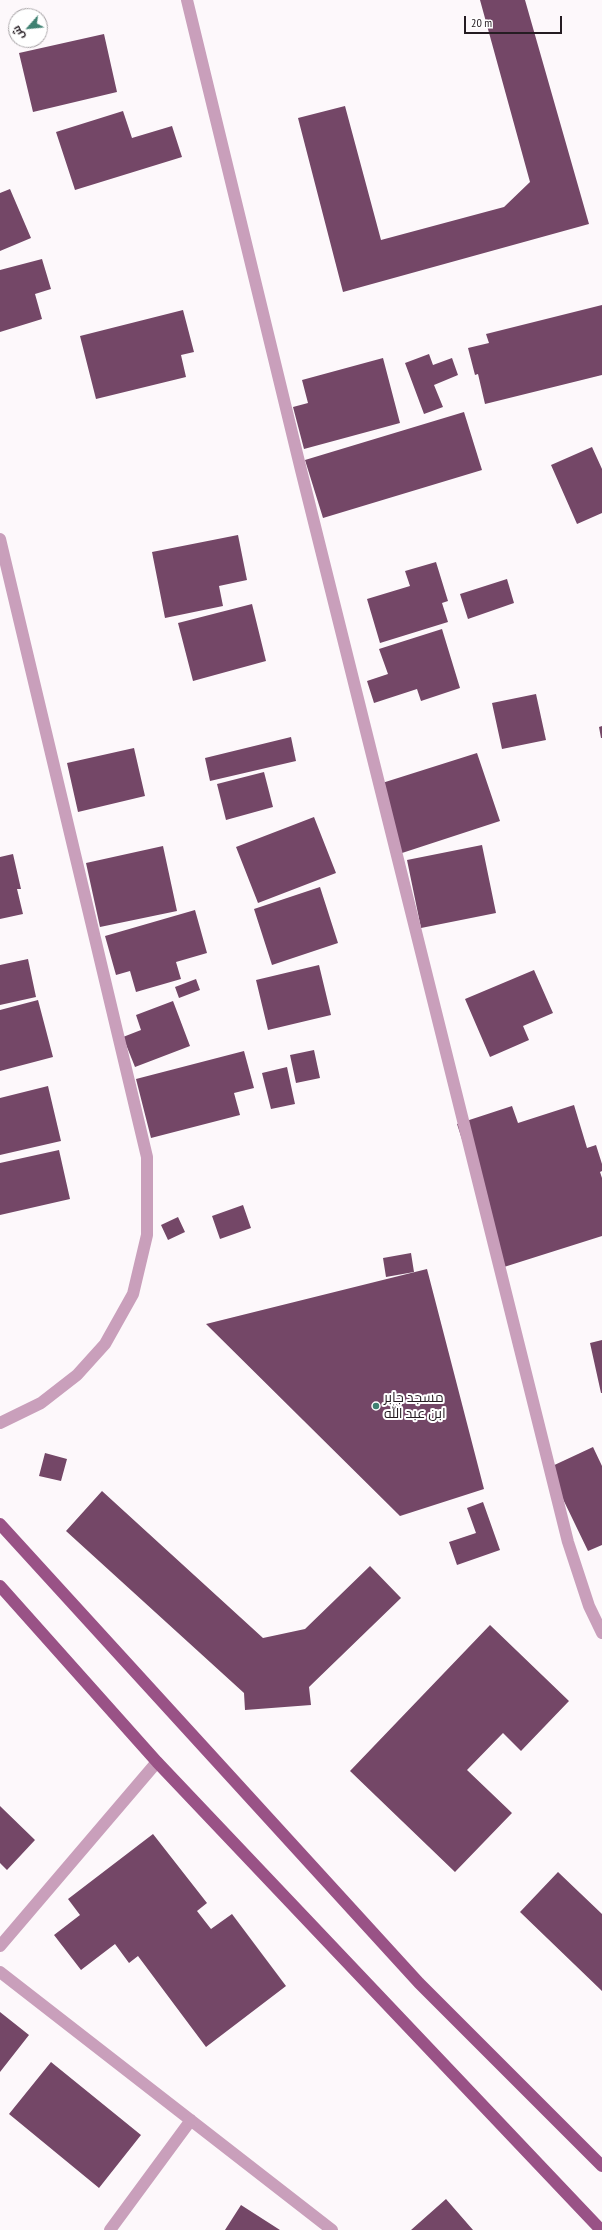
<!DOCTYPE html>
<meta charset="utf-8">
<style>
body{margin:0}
#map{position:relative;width:602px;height:2230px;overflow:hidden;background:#fdf8fb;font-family:"PT Sans Narrow",Cairo,sans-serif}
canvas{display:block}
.north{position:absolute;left:8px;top:8px;width:40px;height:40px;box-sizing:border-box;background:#fff;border:1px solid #a8a4a7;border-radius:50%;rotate:243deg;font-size:11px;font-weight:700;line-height:16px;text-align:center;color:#251c22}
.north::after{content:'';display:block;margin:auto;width:14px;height:18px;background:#3f8172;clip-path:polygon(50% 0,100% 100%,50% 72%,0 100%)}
.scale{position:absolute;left:464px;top:16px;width:98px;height:18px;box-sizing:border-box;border:2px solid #251c22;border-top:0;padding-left:5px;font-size:12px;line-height:14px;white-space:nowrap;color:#251c22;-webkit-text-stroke:3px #fff;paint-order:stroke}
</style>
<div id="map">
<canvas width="602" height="2230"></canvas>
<div class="north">ش</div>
<div class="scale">20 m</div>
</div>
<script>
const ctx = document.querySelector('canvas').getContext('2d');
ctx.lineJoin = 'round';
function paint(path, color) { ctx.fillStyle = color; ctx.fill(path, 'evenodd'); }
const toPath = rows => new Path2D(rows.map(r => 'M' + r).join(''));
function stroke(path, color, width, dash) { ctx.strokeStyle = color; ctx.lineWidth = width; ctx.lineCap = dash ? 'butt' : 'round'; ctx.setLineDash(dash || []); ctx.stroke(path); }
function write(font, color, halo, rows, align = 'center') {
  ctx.font = font + ' "PT Sans Narrow",Cairo,sans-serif'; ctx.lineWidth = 4; ctx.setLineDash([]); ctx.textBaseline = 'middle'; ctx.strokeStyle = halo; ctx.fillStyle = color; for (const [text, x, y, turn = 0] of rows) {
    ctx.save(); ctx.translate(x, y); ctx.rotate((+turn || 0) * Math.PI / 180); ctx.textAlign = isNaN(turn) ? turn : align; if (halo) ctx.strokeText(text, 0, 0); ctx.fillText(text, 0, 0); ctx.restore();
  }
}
const building = toPath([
 [480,0,525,0,589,224,343,292,298,118,345,106,381,240,504,207,530,182],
 [104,34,117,92,33,112,19,53],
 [123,111,132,138,172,126,182,157,75,190,56,132],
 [10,189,31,238,0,251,0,193],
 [42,259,51,289,35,294,42,319,0,332,0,270],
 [602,305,602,375,485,404,478,374,475,375,468,348,489,343,486,334],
 [183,310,194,352,181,355,186,377,96,399,80,336],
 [429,354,433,365,452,358,458,375,434,385,443,407,424,414,405,363],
 [383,358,400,423,304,449,293,407,308,403,302,380],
 [464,412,482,470,323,518,305,460],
 [592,447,602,469,602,513,577,524,551,465],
 [238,535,247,580,219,586,223,606,165,618,152,552],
 [436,562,448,601,442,603,448,622,380,643,367,599,410,586,405,571],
 [507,579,514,603,468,619,460,594],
 [252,604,266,661,193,681,178,623],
 [442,629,460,688,421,701,417,689,374,703,367,681,388,674,379,649],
 [536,694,546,740,502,749,492,703],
 [602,726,602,738,601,738,599,727],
 [291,737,296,761,210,781,205,758],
 [134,748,145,796,78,812,67,763],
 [477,753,500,821,402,853,379,784],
 [264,772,273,807,226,820,217,784],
 [314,817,336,873,258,903,236,847],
 [482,845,496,913,421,928,407,860],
 [163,846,177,911,100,927,86,863],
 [13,854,21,889,17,889,23,914,0,919,0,857],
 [320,887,338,943,272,965,254,909],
 [195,910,207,953,176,962,181,979,136,992,130,971,116,975,105,936],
 [28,959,36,997,0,1005,0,965],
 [319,965,331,1015,268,1030,256,980],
 [534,970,553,1013,523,1026,529,1040,490,1057,465,999],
 [196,979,200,990,179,998,175,987],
 [38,1000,53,1057,0,1071,0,1010],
 [173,1001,190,1046,135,1067,123,1037,141,1030,136,1015],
 [314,1050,320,1078,296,1083,290,1055],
 [244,1051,254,1088,234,1093,240,1115,151,1138,136,1079],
 [287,1067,295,1104,271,1109,262,1073],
 [48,1086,61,1141,0,1155,0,1098],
 [574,1105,587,1148,596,1145,602,1164,602,1171,600,1172,602,1178,602,1236,504,1267,457,1124,512,1106,518,1123],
 [59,1150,70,1199,0,1215,0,1163],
 [243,1205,251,1228,220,1239,212,1216],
 [178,1217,185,1232,168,1240,161,1225],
 [411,1253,414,1272,386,1277,383,1258],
 [427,1269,484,1489,400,1516,206,1324],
 [602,1340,602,1393,601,1393,590,1343],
 [593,1447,602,1466,602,1545,588,1551,548,1468],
 [45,1453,67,1459,61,1481,39,1476],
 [102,1491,263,1638,305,1629,370,1566,401,1598,309,1687,311,1705,245,1710,244,1693,66,1531],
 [483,1502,500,1550,457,1565,449,1542,476,1533,467,1508],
 [490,1625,569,1701,521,1751,503,1733,467,1770,512,1813,455,1872,350,1771],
 [0,1806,35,1840,7,1870,0,1863],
 [153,1834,207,1903,197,1911,211,1929,232,1914,286,1986,206,2047,138,1956,129,1963,115,1944,81,1970,54,1935,80,1915,68,1899],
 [558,1872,602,1914,602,1991,520,1912],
 [0,2012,29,2035,0,2072],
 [51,2062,141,2135,99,2188,9,2114],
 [446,2199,473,2230,411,2230],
 [241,2205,280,2230,225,2230]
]);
const minor = toPath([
 [187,0,301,470,568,1542,589,1606,602,1633],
 [0,539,147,1157,147,1235,133,1294,105,1344,77,1375,41,1403,0,1423],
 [0,1946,157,1762],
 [0,1972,332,2230],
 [110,2230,191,2120]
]);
const major = toPath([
 [0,1524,419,1983,602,2166],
 [0,1586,157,1762,601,2230]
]);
const markers = [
 [376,1406,4,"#3f8172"]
];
const poiNames = [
 ["مسجد جابر",384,1398],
 ["ابن عبد الله",384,1414]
];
paint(building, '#744767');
stroke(minor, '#c99fbb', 12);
stroke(major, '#995286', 12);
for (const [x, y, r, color] of markers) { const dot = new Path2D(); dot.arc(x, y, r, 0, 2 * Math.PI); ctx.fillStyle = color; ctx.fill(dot); stroke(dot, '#fff', 1.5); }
write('14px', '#251c22', '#fff', poiNames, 'left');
</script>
